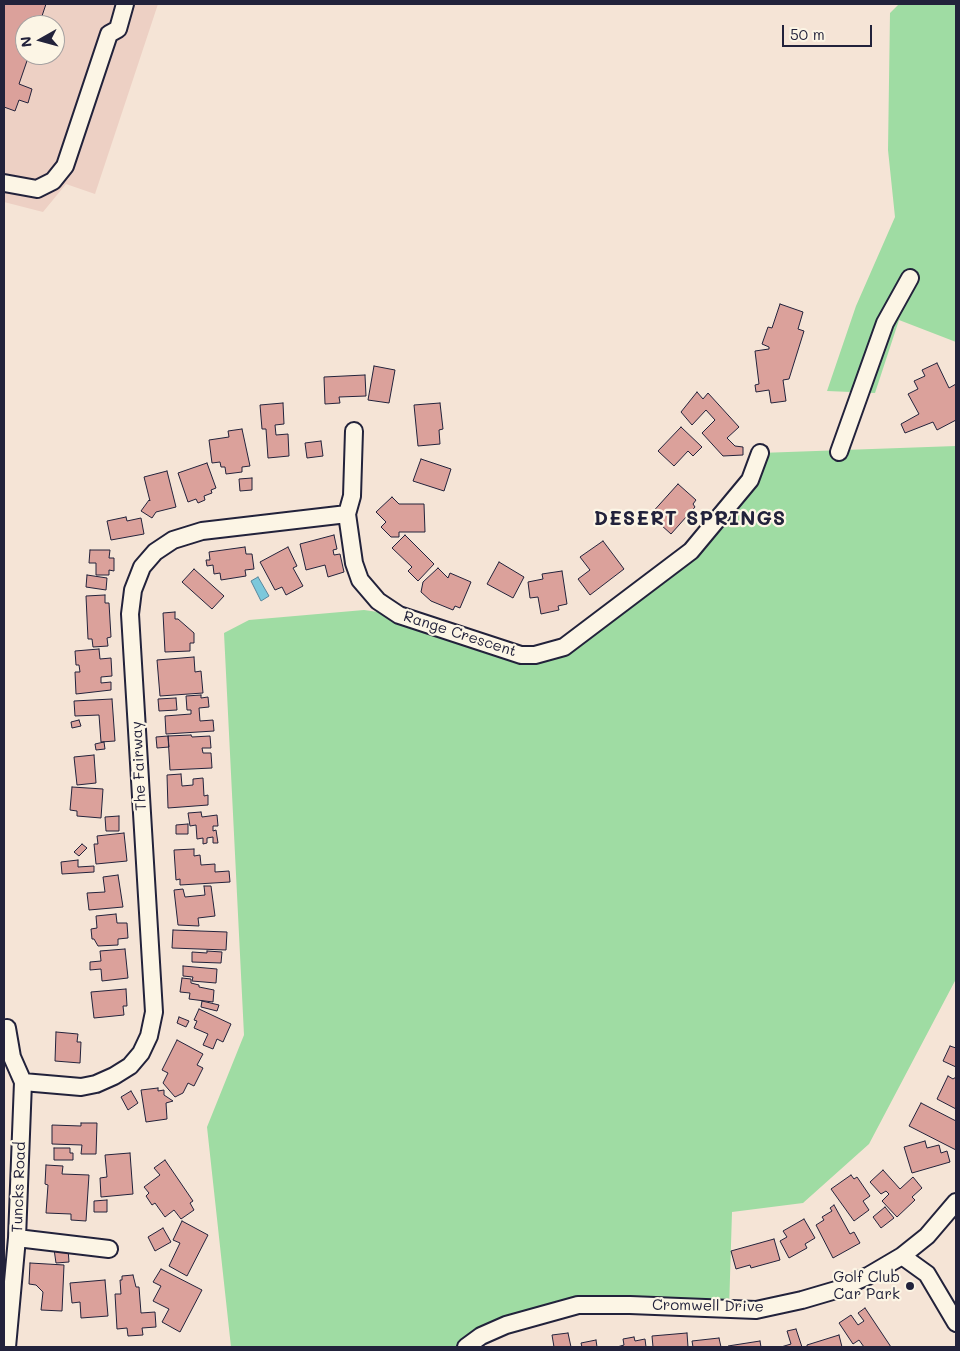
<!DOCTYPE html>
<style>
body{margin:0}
#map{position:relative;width:960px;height:1351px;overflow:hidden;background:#f5e4d6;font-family:Mali,sans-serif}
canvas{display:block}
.frame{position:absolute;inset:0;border:5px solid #22223b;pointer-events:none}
.north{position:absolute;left:15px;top:15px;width:50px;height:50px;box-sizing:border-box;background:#fcf5e5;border:1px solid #a5a1a1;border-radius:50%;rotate:263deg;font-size:14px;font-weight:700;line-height:20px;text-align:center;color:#22223b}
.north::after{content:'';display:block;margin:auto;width:18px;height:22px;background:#22223b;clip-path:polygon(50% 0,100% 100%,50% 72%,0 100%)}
.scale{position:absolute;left:782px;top:25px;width:90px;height:22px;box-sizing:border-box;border:2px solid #22223b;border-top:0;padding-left:6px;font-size:15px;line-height:18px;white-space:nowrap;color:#22223b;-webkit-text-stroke:4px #fcf5e5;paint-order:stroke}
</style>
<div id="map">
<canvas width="960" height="1351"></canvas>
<div class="frame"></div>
<div class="north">N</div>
<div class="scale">50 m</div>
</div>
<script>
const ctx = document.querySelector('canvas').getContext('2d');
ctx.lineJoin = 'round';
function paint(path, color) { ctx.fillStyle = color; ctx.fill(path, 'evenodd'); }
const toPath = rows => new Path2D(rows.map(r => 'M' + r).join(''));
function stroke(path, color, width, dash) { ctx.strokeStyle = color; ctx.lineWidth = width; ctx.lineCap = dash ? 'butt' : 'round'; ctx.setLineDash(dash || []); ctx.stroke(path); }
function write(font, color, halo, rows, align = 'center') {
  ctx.font = font + ' Mali,sans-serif'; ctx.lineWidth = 4.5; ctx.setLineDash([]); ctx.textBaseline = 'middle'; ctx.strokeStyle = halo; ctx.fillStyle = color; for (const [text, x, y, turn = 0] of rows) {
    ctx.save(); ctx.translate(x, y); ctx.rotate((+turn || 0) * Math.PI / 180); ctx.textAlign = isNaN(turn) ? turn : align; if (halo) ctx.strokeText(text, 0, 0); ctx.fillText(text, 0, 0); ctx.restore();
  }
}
const built = toPath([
 [4,4,158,4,95,194,66,184,43,212,4,202],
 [25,25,55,25,55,55,25,55]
]);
const green = toPath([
 [899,4,956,4,956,342,899,320,875,393,827,391,856,306,895,217,888,150,890,13],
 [956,446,956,979,869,1144,803,1203,732,1212,729,1310,578,1305,471,1347,231,1347,207,1127,244,1035,224,633,249,620,364,610,399,615,545,653,691,551,760,453]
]);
const water = toPath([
 [258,577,269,596,261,601,251,581,258,577]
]);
const building = toPath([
 [4,4,46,4,39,25,25,25,25,55,29,55,19,84,32,89,28,103,19,100,15,111,4,107,4,4],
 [780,304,803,312,798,329,804,331,789,379,783,380,786,401,771,403,769,390,756,392,755,385,759,384,755,351,769,349,769,347,762,344,768,327,772,328,780,304],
 [937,363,949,388,956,384,956,420,937,430,933,422,905,433,901,424,919,414,908,394,918,389,914,381,925,376,922,370,937,363],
 [374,366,395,370,389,403,368,400,374,366],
 [365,375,366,396,339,397,340,403,325,404,324,377,365,375],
 [697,392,703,399,708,393,739,427,727,438,735,446,743,447,743,455,723,456,702,433,715,420,706,410,692,425,681,412,697,392],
 [283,403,284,424,275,425,276,435,288,434,289,456,268,458,266,429,262,429,260,405,283,403],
 [440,403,443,429,439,430,440,444,418,446,414,405,440,403],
 [681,427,702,447,693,456,688,451,674,466,658,451,681,427],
 [242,429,250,466,242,467,242,472,226,474,225,467,221,467,220,462,212,463,209,440,229,437,228,431,242,429],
 [321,441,323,456,307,458,305,443,321,441],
 [421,459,451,469,444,491,413,481,421,459],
 [207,463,216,488,211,490,212,493,204,496,205,500,198,503,196,499,188,502,178,473,207,463],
 [167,471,176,507,156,512,152,518,141,511,149,500,150,501,144,477,167,471],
 [252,478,252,490,240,491,239,479,252,478],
 [678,484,696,500,693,504,695,507,671,534,650,515,678,484],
 [392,497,399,504,424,504,425,532,399,532,399,537,391,537,381,527,386,522,376,512,392,497],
 [126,517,127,521,141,518,144,534,111,540,107,521,126,517],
 [334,535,337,549,333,550,334,555,340,554,344,572,328,577,325,565,306,570,300,544,334,535],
 [405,535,434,564,418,581,408,571,412,567,392,548,405,535],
 [603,541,624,569,590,595,578,579,590,570,580,557,603,541],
 [245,547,246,554,252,554,254,569,245,570,246,576,221,580,220,573,214,574,213,565,207,566,206,560,210,560,209,552,245,547],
 [288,547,297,566,293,568,303,586,286,595,282,587,275,590,260,562,288,547],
 [90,550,110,550,109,558,114,558,114,571,109,570,109,575,96,575,96,563,89,563,90,550],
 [499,562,524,577,513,598,487,584,499,562],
 [438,568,448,578,450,573,471,582,460,608,455,606,453,610,431,601,421,592,423,582,438,568],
 [194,569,224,596,212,609,182,582,194,569],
 [562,571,567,604,558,606,559,610,541,614,538,597,530,598,528,582,543,579,542,574,562,571],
 [87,575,107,578,106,590,86,587,87,575],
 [105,595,105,603,109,603,111,637,107,638,108,646,93,647,92,639,88,639,86,596,105,595],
 [175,612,175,619,178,619,194,633,194,643,190,643,190,651,165,652,163,613,175,612],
 [99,649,100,659,111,658,112,676,101,677,101,683,111,682,111,690,76,694,75,672,80,672,79,665,76,665,75,651,99,649],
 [194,657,195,672,201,671,203,693,160,696,157,660,194,657],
 [201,695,201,698,208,697,209,707,199,708,200,721,213,720,214,731,166,734,165,716,191,714,191,710,187,710,186,696,201,695],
 [176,698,177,710,159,711,158,699,176,698],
 [112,699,115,741,101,742,99,715,75,716,74,701,112,699],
 [79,720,81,726,72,728,71,722,79,720],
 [191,735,192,737,210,736,211,748,202,748,203,753,211,753,212,768,170,770,168,736,191,735],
 [168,736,169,747,157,748,156,737,168,736],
 [104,742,105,749,96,750,95,744,104,742],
 [94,755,96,783,77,785,74,757,94,755],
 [181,774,182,786,193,785,193,779,203,778,204,796,208,795,208,805,168,808,167,775,181,774],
 [72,787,103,789,101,818,77,816,77,811,70,810,72,787],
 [201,812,202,817,217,815,218,826,213,826,213,831,216,830,218,843,213,843,213,837,207,838,207,843,203,844,203,838,197,839,196,825,190,826,188,813,201,812],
 [119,816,119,831,106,831,105,817,119,816],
 [188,824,188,834,176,834,176,825,188,824],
 [124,833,127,861,96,864,94,844,98,844,97,836,124,833],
 [82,844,87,848,79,856,74,852,82,844],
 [194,849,194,856,200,855,201,865,215,864,215,872,229,871,230,882,180,885,180,879,176,880,174,850,194,849],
 [78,860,78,867,94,866,94,872,62,874,61,862,78,860],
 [118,875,123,907,89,910,87,893,105,892,103,877,118,875],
 [204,886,211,886,215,916,198,918,199,926,178,925,174,890,183,889,185,897,205,895,204,886],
 [116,914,117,923,127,923,128,938,118,939,118,945,98,946,94,939,92,939,91,929,97,928,96,916,116,914],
 [173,930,227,932,226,950,172,948,173,930],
 [125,949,128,978,102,981,101,969,90,970,90,962,101,961,100,951,125,949],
 [207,951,222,952,221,963,192,962,192,952,207,953,207,951],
 [183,966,217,969,216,983,192,981,193,977,183,976,183,966],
 [182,978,191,979,191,983,199,985,199,987,214,990,213,1002,189,999,190,993,180,992,182,978],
 [126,989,127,1006,123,1006,124,1015,94,1018,91,992,126,989],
 [202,1001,219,1005,217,1011,201,1007,202,1001],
 [199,1009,231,1024,223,1042,217,1039,213,1049,203,1045,208,1034,194,1028,197,1021,194,1020,199,1009],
 [179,1017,189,1021,186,1027,177,1023,179,1017],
 [56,1032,78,1034,77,1042,81,1042,80,1063,55,1061,56,1032],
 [177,1040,203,1054,197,1065,203,1068,194,1086,188,1083,183,1093,175,1097,163,1083,168,1073,162,1070,177,1040],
 [950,1046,956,1048,956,1067,943,1061,950,1046],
 [948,1076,953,1079,956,1077,956,1109,937,1099,948,1076],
 [158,1088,158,1091,164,1090,164,1095,173,1101,166,1103,167,1119,146,1122,141,1090,158,1088],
 [131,1091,138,1103,128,1110,121,1097,131,1091],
 [921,1103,956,1121,956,1150,909,1126,921,1103],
 [81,1123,97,1123,96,1154,81,1154,82,1145,52,1144,52,1125,81,1126,81,1123],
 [925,1141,927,1148,939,1145,941,1153,947,1151,950,1162,912,1173,904,1147,925,1141],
 [54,1148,70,1148,70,1153,73,1153,73,1160,54,1160,54,1148],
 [130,1153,133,1194,101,1197,100,1178,107,1177,105,1155,130,1153],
 [165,1160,193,1201,190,1203,194,1210,181,1219,174,1210,165,1217,155,1203,152,1205,146,1196,149,1193,144,1187,160,1175,154,1168,165,1160],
 [46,1165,63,1166,62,1174,89,1175,86,1221,71,1220,71,1214,46,1213,48,1185,45,1184,46,1165],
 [883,1170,900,1189,913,1177,922,1188,912,1197,915,1200,897,1217,882,1201,889,1194,886,1191,881,1194,870,1182,883,1170],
 [851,1175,854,1179,857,1177,870,1196,863,1201,869,1210,854,1221,831,1189,851,1175],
 [107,1200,107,1212,94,1212,94,1201,107,1200],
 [834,1205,850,1234,854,1232,860,1243,833,1258,816,1225,824,1220,822,1217,832,1211,830,1208,834,1205],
 [885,1207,894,1218,881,1228,873,1217,885,1207],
 [804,1219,815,1238,805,1244,807,1248,789,1258,780,1241,787,1237,783,1231,804,1219],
 [182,1221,208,1235,187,1276,169,1266,180,1243,173,1240,182,1221],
 [163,1228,171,1242,155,1251,148,1237,163,1228],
 [774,1239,780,1260,751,1268,750,1265,736,1269,731,1251,774,1239],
 [54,1249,68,1249,69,1262,56,1263,54,1249],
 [30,1263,64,1265,62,1311,41,1310,43,1292,36,1285,29,1284,30,1263],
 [161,1269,202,1290,180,1332,162,1322,169,1309,153,1301,161,1286,153,1282,161,1269],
 [133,1275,136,1287,139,1287,141,1313,155,1312,156,1327,142,1328,143,1335,128,1336,127,1328,117,1329,115,1294,121,1294,120,1280,122,1280,122,1276,133,1275],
 [105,1280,108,1316,81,1318,80,1302,72,1303,70,1283,105,1280],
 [865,1308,891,1347,864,1347,859,1340,853,1344,839,1323,851,1315,858,1325,864,1321,858,1313,865,1308],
 [796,1329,802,1347,781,1347,791,1344,787,1331,796,1329],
 [568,1333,571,1347,554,1347,552,1335,568,1333],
 [687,1333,688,1347,653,1347,652,1336,687,1333],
 [839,1335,842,1347,807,1347,807,1345,839,1335],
 [634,1337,635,1341,645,1339,646,1347,617,1347,624,1345,623,1339,634,1337],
 [719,1338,721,1347,693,1347,692,1341,719,1338],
 [596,1340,597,1347,582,1347,581,1343,596,1340],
 [760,1341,761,1347,728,1347,728,1346,760,1341]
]);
const minor = toPath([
 [4,183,37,189,53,181,65,166,109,34,118,29,125,4],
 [354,431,352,496,347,514,354,563,360,580,378,601,399,615,521,655,535,655,564,647,691,551,750,480,760,453],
 [839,452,885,323,910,278],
 [23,1082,81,1087,96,1084,114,1076,130,1066,141,1053,149,1036,154,1012,130,614,133,590,142,567,155,552,173,540,202,531,347,514],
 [17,1238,109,1249],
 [902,1256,927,1274,956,1323],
 [7,1347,17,1238,23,1082,12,1057,7,1028],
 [466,1347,481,1336,506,1325,578,1305,630,1305,756,1310,802,1300,836,1290,868,1276,902,1256,927,1236,956,1202]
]);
const markers = [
 [910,1286,5,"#22223b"]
];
const streetNames = [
 ["Range Crescent",460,634,18],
 ["The Fairway",139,766,-93],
 ["Tuncks Road",19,1187,-88],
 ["Cromwell Drive",708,1306,1]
];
const poiNames = [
 ["Golf Club",900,1277],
 ["Car Park",900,1294]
];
const districtNames = [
 ["DESERT SPRINGS",690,519]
];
paint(built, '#edd0c4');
paint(green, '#9fdca3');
paint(water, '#7cc8db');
stroke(water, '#58869b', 1);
paint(building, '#dba19b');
stroke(building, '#22223b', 1);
stroke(minor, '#22223b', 20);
stroke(minor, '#fcf5e5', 16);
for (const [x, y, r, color] of markers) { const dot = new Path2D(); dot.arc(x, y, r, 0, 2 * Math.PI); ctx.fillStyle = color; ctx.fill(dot); stroke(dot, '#fcf5e5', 2); }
write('15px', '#22223b', '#fcf5e5', streetNames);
write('15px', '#22223b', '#fcf5e5', poiNames, 'right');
ctx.letterSpacing = '1px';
write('bold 20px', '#22223b', '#fcf5e5', districtNames);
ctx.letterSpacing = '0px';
</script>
